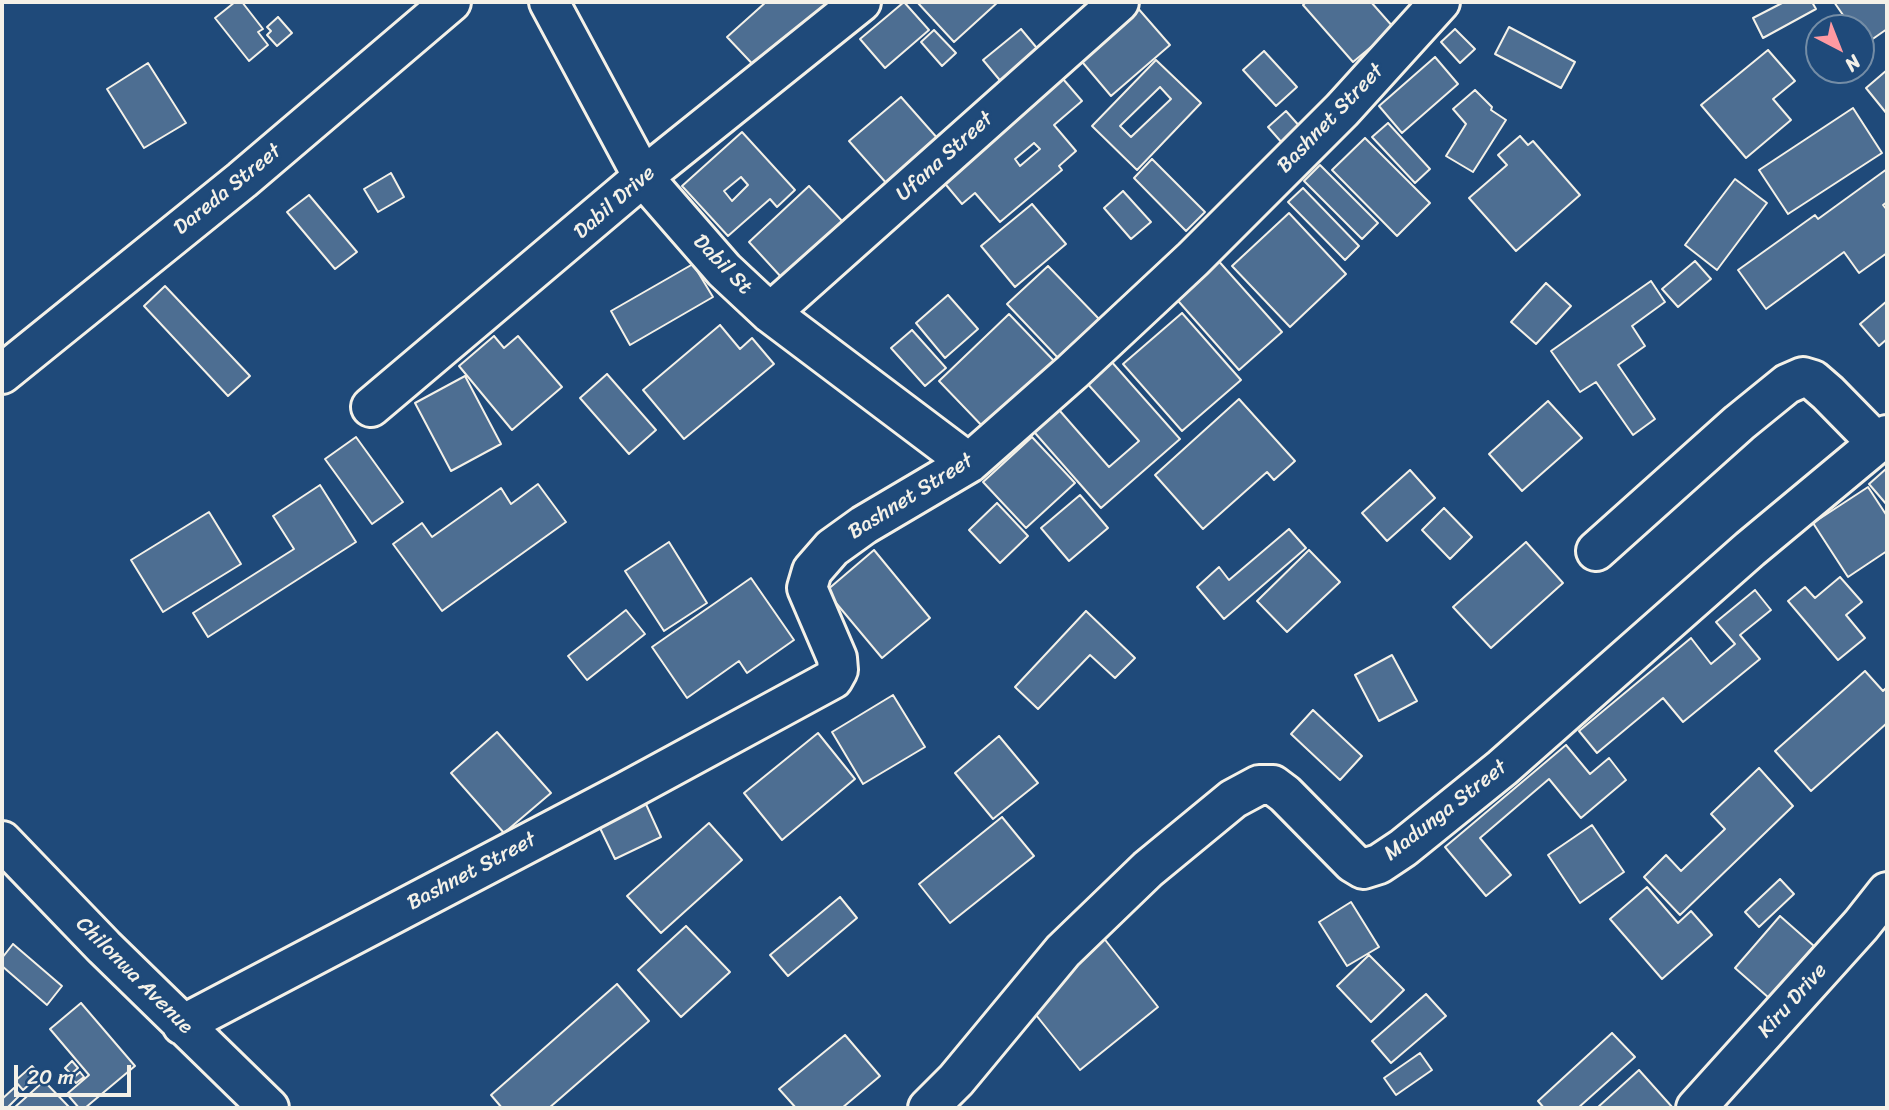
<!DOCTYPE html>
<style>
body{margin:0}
#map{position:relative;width:1889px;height:1110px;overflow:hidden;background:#1f4a7a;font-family:Sriracha,sans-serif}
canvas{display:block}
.frame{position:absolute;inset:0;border:4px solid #f4f1e8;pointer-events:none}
.north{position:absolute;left:1805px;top:14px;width:70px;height:70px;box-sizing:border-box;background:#1f4a7a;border:2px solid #748da6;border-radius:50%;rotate:138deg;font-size:19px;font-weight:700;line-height:28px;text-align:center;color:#f4f1e8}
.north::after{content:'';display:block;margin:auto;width:24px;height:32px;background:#ff9aa2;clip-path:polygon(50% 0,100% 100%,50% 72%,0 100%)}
.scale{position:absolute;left:14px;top:1065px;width:117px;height:32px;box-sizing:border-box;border:4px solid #f4f1e8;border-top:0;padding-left:9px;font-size:21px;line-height:24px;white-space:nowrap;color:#f4f1e8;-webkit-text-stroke:5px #1f4a7a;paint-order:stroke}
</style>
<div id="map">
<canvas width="1889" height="1110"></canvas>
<div class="frame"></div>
<div class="north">N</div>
<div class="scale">20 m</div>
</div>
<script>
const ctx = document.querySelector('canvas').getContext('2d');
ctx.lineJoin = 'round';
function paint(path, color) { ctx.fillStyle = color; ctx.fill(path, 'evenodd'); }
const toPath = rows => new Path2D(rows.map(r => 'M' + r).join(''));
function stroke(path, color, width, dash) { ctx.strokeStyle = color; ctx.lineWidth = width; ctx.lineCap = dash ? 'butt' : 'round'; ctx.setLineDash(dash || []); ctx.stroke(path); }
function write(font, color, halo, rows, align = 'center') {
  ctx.font = font + ' Sriracha,sans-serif'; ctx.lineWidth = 6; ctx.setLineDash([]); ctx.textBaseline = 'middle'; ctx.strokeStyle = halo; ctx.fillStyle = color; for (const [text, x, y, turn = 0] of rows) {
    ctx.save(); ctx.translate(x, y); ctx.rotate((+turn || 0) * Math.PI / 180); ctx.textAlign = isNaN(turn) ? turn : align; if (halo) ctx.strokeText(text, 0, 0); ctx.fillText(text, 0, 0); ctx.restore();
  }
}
const building = toPath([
 [235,2,242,2,263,29,258,32,268,45,249,61,215,18,235,2],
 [766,2,838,2,761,73,727,37,766,2],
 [904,2,929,30,885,68,860,39,904,2],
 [917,2,998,2,954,42,917,2],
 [1306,2,1371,2,1394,28,1353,62,1303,5,1306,2],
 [1784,2,1812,2,1816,9,1763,38,1753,18,1784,2],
 [1834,2,1887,2,1887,29,1864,45,1861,28,1852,28,1834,2],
 [1136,6,1170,45,1111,96,1078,57,1136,6],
 [278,17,292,33,277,46,267,35,271,31,267,27,278,17],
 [1509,27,1575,62,1561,88,1495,54,1509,27],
 [1021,29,1041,53,1003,84,983,60,1021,29],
 [1455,29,1475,49,1460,63,1441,42,1455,29],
 [934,30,956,53,942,66,921,42,934,30],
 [1768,50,1795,81,1773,99,1791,120,1746,158,1701,105,1768,50],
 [1264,51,1297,87,1276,106,1243,70,1264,51],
 [1435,57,1458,84,1402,133,1379,106,1435,57],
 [1156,60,1201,103,1137,170,1092,126,1156,60],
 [1160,87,1171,99,1131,137,1120,126,1160,87],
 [148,63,186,123,144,148,107,89,148,63],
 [1887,70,1887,114,1866,88,1887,70],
 [1057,72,1082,101,1054,125,1076,151,1059,166,1062,170,1000,222,975,193,962,204,937,174,1057,72],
 [1034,143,1040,149,1020,166,1015,159,1034,143],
 [1475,90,1492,107,1491,110,1506,120,1473,172,1446,156,1466,124,1453,109,1475,90],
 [901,97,939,140,888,185,849,141,901,97],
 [1853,108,1882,153,1788,214,1759,170,1853,108],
 [1286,111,1310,138,1291,153,1268,127,1286,111],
 [1388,123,1430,169,1415,183,1372,137,1388,123],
 [742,132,795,190,777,207,770,199,728,236,682,186,742,132],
 [741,177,748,185,732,201,724,191,741,177],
 [1520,136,1528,145,1533,141,1580,195,1516,251,1469,198,1507,165,1498,155,1520,136],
 [1365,138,1430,203,1397,236,1332,170,1365,138],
 [1152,159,1205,212,1186,231,1134,178,1152,159],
 [1320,165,1378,223,1362,239,1304,181,1320,165],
 [1887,169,1887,202,1883,205,1887,210,1887,253,1859,273,1844,252,1766,309,1738,270,1815,215,1818,219,1887,169],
 [391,173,404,197,378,212,364,189,391,173],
 [1735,179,1767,203,1717,270,1685,245,1735,179],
 [809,186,843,222,782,278,749,242,809,186],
 [1303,188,1359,246,1345,260,1288,202,1303,188],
 [1123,191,1151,222,1131,239,1104,208,1123,191],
 [309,195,357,252,335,269,287,212,309,195],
 [1032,204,1066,244,1015,287,981,246,1032,204],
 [1289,213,1346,274,1290,327,1232,266,1289,213],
 [1215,257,1282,332,1239,370,1172,294,1215,257],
 [1695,261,1711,279,1678,307,1662,289,1695,261],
 [693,264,713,297,630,345,611,311,693,264],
 [1048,266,1100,320,1059,359,1007,304,1048,266],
 [1651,281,1665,302,1632,326,1645,346,1618,365,1655,419,1633,435,1596,382,1580,392,1551,351,1651,281],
 [1546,283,1571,306,1536,344,1511,322,1546,283],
 [165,286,250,376,228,396,144,306,165,286],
 [948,295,978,329,945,358,916,323,948,295],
 [1887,301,1887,339,1879,346,1860,324,1887,301],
 [1182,313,1241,380,1182,431,1123,364,1182,313],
 [1009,314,1056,363,986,430,939,381,1009,314],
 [720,325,740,349,752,338,774,364,684,439,643,390,720,325],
 [912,330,946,368,925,386,891,348,912,330],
 [494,336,504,348,518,336,562,387,512,430,459,366,494,336],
 [1110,360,1180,439,1101,508,1028,425,1053,403,1109,467,1139,441,1085,381,1110,360],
 [607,374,656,430,629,454,580,398,607,374],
 [465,376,501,444,451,471,415,403,465,376],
 [1239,399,1295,461,1274,480,1267,472,1203,529,1155,475,1239,399],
 [1548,401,1582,438,1522,491,1489,454,1548,401],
 [356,437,403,502,372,524,325,459,356,437],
 [1032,437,1075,483,1026,528,983,482,1032,437],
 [1887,468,1887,505,1869,484,1887,468],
 [1410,470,1435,498,1387,541,1362,513,1410,470],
 [538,484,566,522,442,611,393,544,422,523,432,537,501,488,511,504,538,484],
 [320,485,356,542,208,637,193,613,294,549,273,516,320,485],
 [1868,487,1887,516,1887,551,1848,577,1813,523,1868,487],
 [1080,495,1108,528,1069,561,1041,528,1080,495],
 [997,503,1028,536,1000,563,969,530,997,503],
 [1444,508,1472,537,1450,559,1422,530,1444,508],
 [209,512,241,564,163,612,131,560,209,512],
 [1289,529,1306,548,1224,619,1197,587,1219,567,1229,580,1289,529],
 [669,542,707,603,664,631,625,571,669,542],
 [1526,542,1563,583,1491,648,1453,607,1526,542],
 [874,550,930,618,882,658,826,591,874,550],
 [1309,550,1340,582,1287,632,1257,601,1309,550],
 [1840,577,1862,602,1846,615,1865,638,1838,660,1788,601,1805,587,1815,598,1840,577],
 [751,578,794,640,747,673,739,661,687,698,652,647,751,578],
 [1755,590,1771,610,1740,635,1760,659,1683,722,1663,698,1597,753,1579,731,1691,638,1711,664,1735,644,1716,622,1755,590],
 [626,610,645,634,587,680,568,656,626,610],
 [1086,611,1135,658,1115,678,1090,655,1038,709,1015,687,1086,611],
 [1392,655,1417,701,1379,721,1355,675,1392,655],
 [1865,671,1883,691,1887,687,1887,723,1811,791,1775,751,1865,671],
 [893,695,925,747,863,784,832,732,893,695],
 [1313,710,1362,756,1340,780,1291,734,1313,710],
 [497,732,551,793,504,833,451,773,497,732],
 [818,733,855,779,782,840,744,793,818,733],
 [999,736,1038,783,993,819,955,773,999,736],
 [1566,745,1590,774,1609,758,1626,780,1581,818,1549,779,1480,838,1511,875,1486,896,1445,847,1566,745],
 [1759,768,1793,806,1680,915,1644,877,1666,855,1681,871,1725,829,1711,814,1759,768],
 [645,802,661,837,615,859,598,824,645,802],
 [1002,817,1034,856,950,923,919,884,1002,817],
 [709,823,742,860,661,933,627,896,709,823],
 [1592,825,1624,872,1580,903,1548,855,1592,825],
 [1780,879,1794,894,1759,927,1745,912,1780,879],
 [1647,887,1678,923,1691,911,1712,935,1662,979,1610,919,1647,887],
 [840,897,857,918,788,976,770,955,840,897],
 [1351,902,1379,947,1347,966,1319,922,1351,902],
 [1780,916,1814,946,1769,998,1735,968,1780,916],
 [686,926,730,972,681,1017,638,970,686,926],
 [1095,927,1158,1007,1080,1070,1016,990,1095,927],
 [13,944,62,986,47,1005,2,966,2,958,13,944],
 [1369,955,1404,990,1371,1022,1337,986,1369,955],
 [617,984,649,1021,549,1108,502,1108,491,1095,617,984],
 [1426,994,1446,1016,1391,1063,1372,1041,1426,994],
 [81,1003,135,1066,85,1108,79,1108,67,1094,89,1075,50,1029,81,1003],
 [1612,1033,1635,1057,1578,1108,1544,1108,1538,1101,1612,1033],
 [845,1035,880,1076,842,1108,796,1108,779,1089,845,1035],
 [1420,1053,1432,1070,1396,1095,1384,1078,1420,1053],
 [72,1061,78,1068,71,1074,65,1068,72,1061],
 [32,1066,40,1075,23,1090,15,1081,32,1066],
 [1639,1070,1673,1108,1597,1108,1639,1070],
 [80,1072,84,1077,76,1083,72,1079,80,1072],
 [44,1081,70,1108,14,1108,44,1081],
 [14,1088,20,1095,7,1108,2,1108,2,1099,14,1088]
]);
const minor = toPath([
 [549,2,643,177,724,270,770,313,969,463],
 [770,313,1119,2],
 [2,374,242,180,451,2],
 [371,407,643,177,861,2],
 [1596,551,1739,423,1787,384,1803,377,1813,380,1828,393,1877,443],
 [2,841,104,947,269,1108],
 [182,1025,625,792,833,679,838,670,837,658,807,588,812,571,832,548,864,525,969,463,1072,372,1193,259,1342,110,1440,2],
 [928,1108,956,1080,1063,951,1148,869,1233,799,1259,785,1273,785,1285,794,1353,863,1363,869,1379,864,1403,848,1502,768,1750,549,1887,435],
 [1696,1108,1861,925,1887,892]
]);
const streetNames = [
 ["Bashnet Street",1331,119,-46],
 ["Ufana Street",945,157,-42],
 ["Dareda Street",228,190,-39],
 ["Dabil Drive",615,203,-41],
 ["Dabil St",722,265,46],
 ["Bashnet Street",911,497,-32],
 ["Madunga Street",1446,811,-38],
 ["Bashnet Street",472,872,-28],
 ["Chilonwa Avenue",134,976,45],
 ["Kiru Drive",1793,1001,-48]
];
paint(building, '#4d6e92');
stroke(building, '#f4f1e8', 2);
stroke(minor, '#f4f1e8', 44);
stroke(minor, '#1f4a7a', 38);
write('21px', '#f4f1e8', '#1f4a7a', streetNames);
</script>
